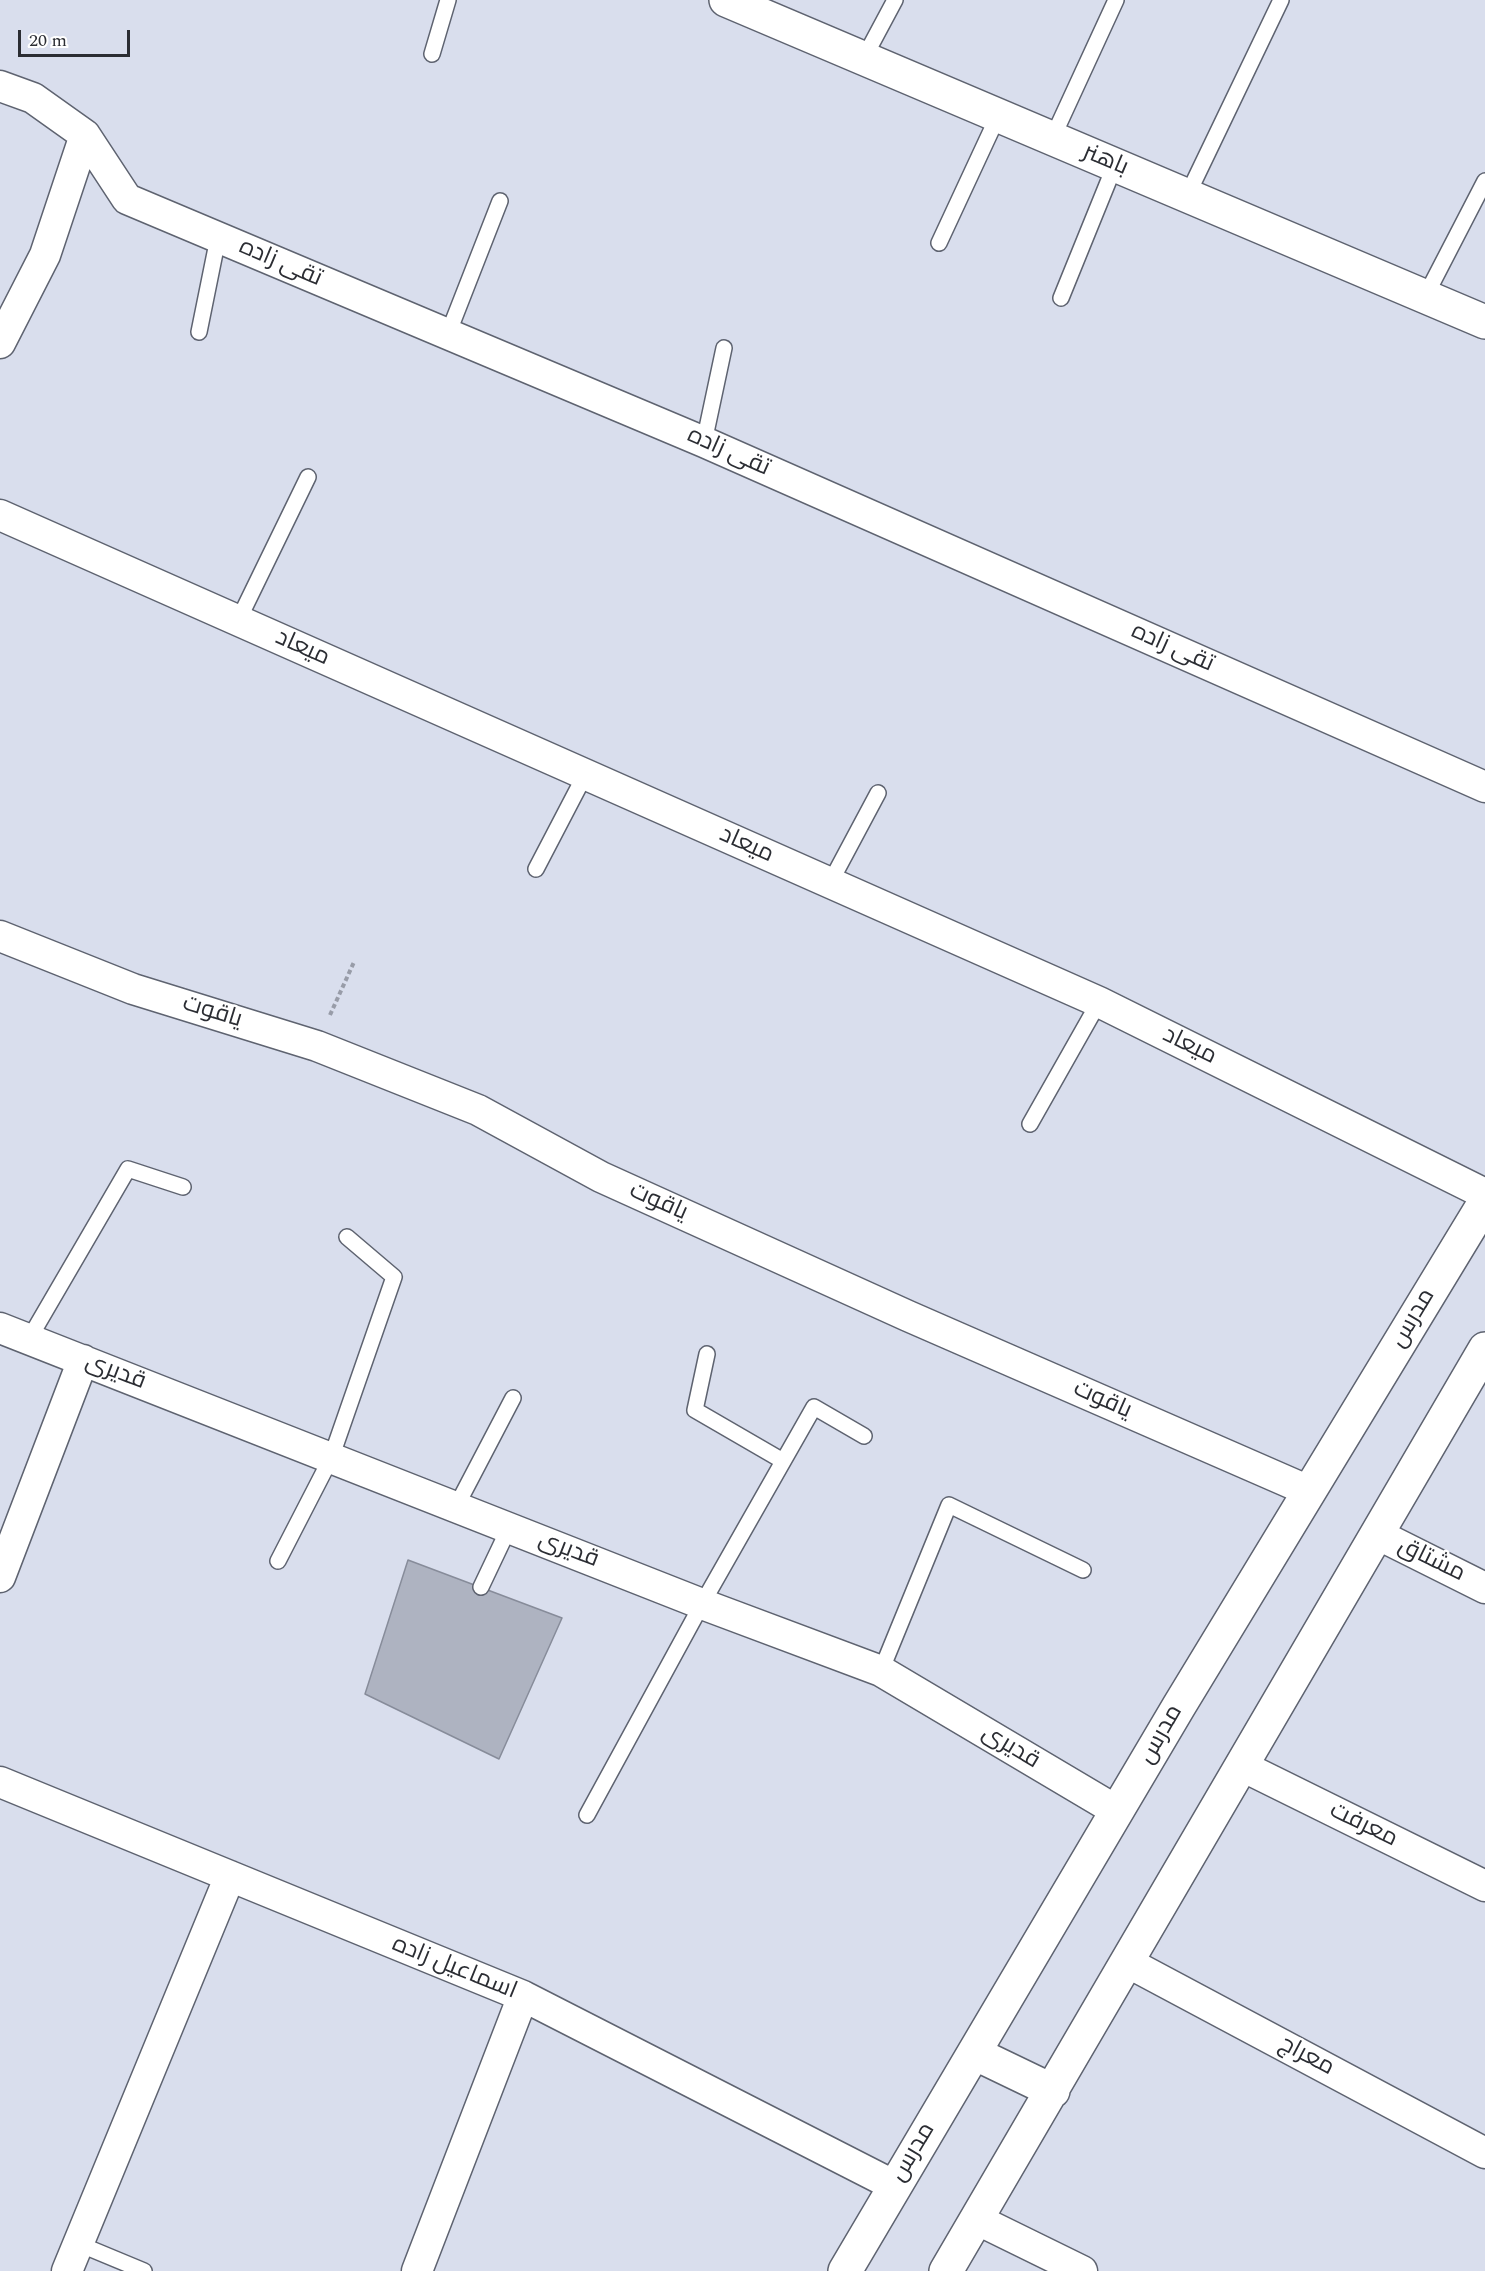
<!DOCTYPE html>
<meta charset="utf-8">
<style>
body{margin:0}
#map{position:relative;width:1485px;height:2271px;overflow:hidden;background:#d9deed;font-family:Spectral,serif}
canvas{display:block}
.scale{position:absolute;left:18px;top:30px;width:112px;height:27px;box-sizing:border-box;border:3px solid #2b2d33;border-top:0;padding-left:8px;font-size:18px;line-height:21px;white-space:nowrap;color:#2b2d33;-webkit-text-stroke:4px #fff;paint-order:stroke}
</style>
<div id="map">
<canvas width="1485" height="2271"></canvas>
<div class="scale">20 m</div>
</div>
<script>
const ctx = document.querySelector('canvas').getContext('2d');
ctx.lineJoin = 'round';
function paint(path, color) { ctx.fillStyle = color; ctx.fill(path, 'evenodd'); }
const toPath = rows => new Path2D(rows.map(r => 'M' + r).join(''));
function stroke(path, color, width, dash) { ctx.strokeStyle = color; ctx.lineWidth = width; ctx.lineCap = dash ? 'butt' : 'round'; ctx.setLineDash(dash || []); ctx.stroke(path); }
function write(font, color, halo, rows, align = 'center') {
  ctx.font = font + ' Spectral,Cairo,serif'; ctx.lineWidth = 4.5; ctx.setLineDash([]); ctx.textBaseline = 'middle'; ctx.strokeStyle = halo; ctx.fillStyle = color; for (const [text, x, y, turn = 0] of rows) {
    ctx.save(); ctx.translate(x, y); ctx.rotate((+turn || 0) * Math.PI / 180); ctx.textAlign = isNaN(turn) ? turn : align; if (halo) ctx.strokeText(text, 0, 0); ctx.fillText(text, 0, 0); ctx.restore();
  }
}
const building = toPath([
 [408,1560,562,1618,499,1759,365,1694,408,1560]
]);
const path = toPath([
 [330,1015,354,962]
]);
const service = toPath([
 [432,54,448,0],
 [864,58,895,0],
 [1052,139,1116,0],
 [1187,196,1281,0],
 [939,243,998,116],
 [1425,297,1485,181],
 [1061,298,1115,165],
 [199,332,218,238],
 [448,334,500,201],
 [704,442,724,348],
 [238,621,308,477],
 [536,869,585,775],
 [830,883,878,793],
 [1030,1124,1099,1002],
 [29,1339,128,1169,183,1187],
 [707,1354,695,1410,783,1461],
 [456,1507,513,1398],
 [278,1561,331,1458,394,1277,347,1237],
 [481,1587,509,1528],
 [881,1671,949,1505,1083,1570],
 [587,1815,702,1604,814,1407,864,1436],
 [79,2244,144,2271]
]);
const minor = toPath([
 [0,86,33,98,85,135,127,199,704,442,1485,787],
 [0,343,45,255,85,135],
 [0,515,1099,1002,1485,1194],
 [0,936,133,989,317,1046,478,1110,601,1177,908,1316,1309,1491],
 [0,1328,702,1604,881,1671,1117,1811],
 [1377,1534,1485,1588],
 [0,1577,83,1360],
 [1242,1766,1485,1886],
 [0,1782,523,1996,895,2186],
 [1127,1962,1485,2153],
 [976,2219,1082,2271],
 [67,2271,230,1876],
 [417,2271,523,1996]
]);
const tertiary = toPath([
 [726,0,1485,322],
 [974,2053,1053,2091],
 [845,2271,1179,1706,1485,1202],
 [946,2271,1485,1349]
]);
const streetNames = [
 ["باهنر",1105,161,23],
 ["تقی زاده",280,264,23],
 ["تقی زاده",728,453,24],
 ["میعاد",302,649,24],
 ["تقی زاده",1172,649,24],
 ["میعاد",746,846,24],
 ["یاقوت",212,1013,17],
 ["میعاد",1189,1047,26],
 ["یاقوت",658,1203,24],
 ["مدرس",1414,1319,-59],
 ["قدیری",115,1373,21],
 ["یاقوت",1102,1401,24],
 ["قدیری",568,1551,21],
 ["مشتاق",1431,1561,26],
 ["مدرس",1162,1735,-60],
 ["قدیری",1010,1748,31],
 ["معرفت",1363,1826,26],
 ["اسماعیل زاده",454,1969,22],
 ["معراج",1306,2057,28],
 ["مدرس",914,2153,-59]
];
paint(building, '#aeb3c1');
stroke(building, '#878c9a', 1.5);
stroke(service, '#5e6370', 18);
stroke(minor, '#5e6370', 33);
stroke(tertiary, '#5e6370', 36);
stroke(path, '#989ca8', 4, [4.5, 3]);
stroke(service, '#fff', 15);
stroke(minor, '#fff', 30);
stroke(tertiary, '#fff', 33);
write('24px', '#2b2d33', '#fff', streetNames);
</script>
